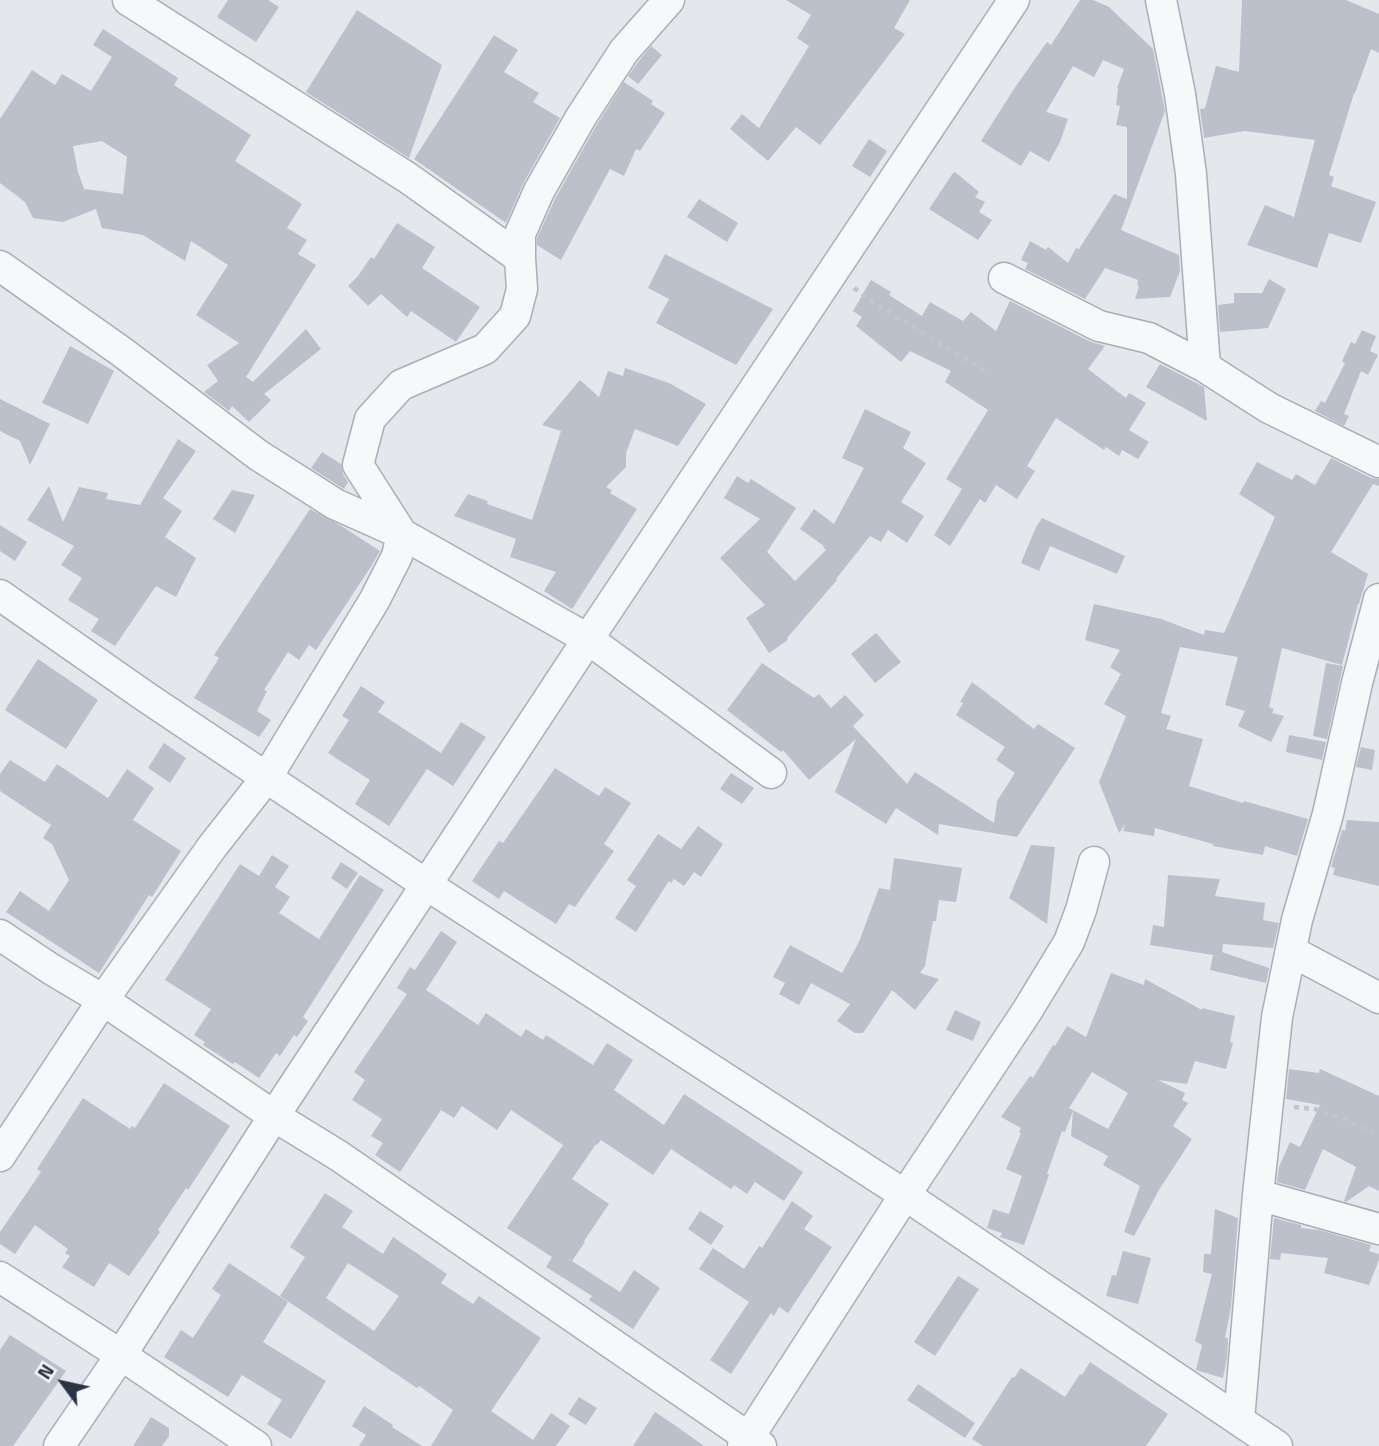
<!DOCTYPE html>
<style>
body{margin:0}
#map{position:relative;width:1379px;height:1446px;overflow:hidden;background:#e4e7ec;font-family:"Titillium Web",sans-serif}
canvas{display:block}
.north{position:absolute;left:28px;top:1348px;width:70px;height:70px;-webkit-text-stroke:5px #f4f6f9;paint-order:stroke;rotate:303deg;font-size:19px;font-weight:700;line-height:28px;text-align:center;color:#2b3445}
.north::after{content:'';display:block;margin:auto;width:24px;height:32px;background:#2b3445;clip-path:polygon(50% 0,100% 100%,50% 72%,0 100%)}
</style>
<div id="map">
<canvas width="1379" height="1446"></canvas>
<div class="north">N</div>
</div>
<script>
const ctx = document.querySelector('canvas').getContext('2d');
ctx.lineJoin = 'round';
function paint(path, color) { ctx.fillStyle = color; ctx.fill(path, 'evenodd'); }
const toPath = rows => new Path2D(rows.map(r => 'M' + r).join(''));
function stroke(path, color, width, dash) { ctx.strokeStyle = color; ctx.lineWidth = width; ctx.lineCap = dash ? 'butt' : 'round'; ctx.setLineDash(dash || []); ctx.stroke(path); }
const building = toPath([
 [228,0,268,0,279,7,256,42,217,17],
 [786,0,910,0,894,28,905,34,820,145,796,127,768,161,730,129,742,114,759,128,809,46,797,38,811,15],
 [1080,0,1093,0,1109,7,1153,49,1165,111,1121,230,1179,255,1180,271,1170,297,1135,299,1139,286,1137,285,1138,280,1105,268,1085,299,1025,269,1028,263,1021,260,1030,241,1046,250,1048,247,1068,263,1076,248,1079,249,1114,194,1127,199,1127,127,1116,125,1120,106,1116,105,1118,89,1117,88,1124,69,1103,60,1094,77,1073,66,1046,112,1068,119,1060,142,1049,162,1030,151,1021,166,981,141,1014,89,1047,42,1051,45],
 [1242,0,1346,0,1379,14,1379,53,1371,49,1355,93,1354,93,1329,175,1334,177,1331,186,1376,202,1361,243,1329,233,1317,268,1247,245,1265,205,1294,217,1315,140,1245,131,1204,138,1200,109,1205,108,1216,66,1239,72],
 [357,10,442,65,409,158,306,92],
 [103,29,178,78,174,85,251,135,235,161,302,204,287,228,307,240,298,254,316,265,246,377,253,382,306,329,321,349,264,394,271,400,249,422,232,406,229,411,204,392,218,381,207,365,239,343,196,315,228,265,191,241,185,261,143,235,102,228,96,209,63,222,33,218,25,202,0,183,0,119,32,70,55,85,62,74,91,91,112,57,93,45],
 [102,141,127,157,123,194,84,189,78,172,73,146],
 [494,35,518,50,504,72,539,93,533,102,560,118,524,182,506,223,414,159],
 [651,46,662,55,638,84,628,76,638,62],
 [624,82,653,101,651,104,665,113,640,151,636,149,624,176,610,169,561,260,537,245,537,238,555,199,596,126],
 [869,139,887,151,870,177,852,166],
 [955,172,979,192,975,197,985,202,979,212,992,220,978,240,929,209,953,173],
 [699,199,738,223,727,242,687,217],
 [397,223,435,247,422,268,480,307,456,342,411,311,407,317,381,294,368,306,348,286,358,276,371,257,374,259],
 [665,254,773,309,736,365,656,323,669,299,648,288],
 [1269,279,1286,289,1268,328,1220,332,1218,305,1234,303,1234,293,1262,293],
 [871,280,891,292,889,295,922,316,930,302,963,321,971,312,996,331,1010,301,1091,342,1105,346,1088,369,1126,398,1129,393,1146,403,1129,430,1149,442,1138,459,1122,450,1119,456,1106,447,1104,450,1056,418,1027,466,1035,471,1017,499,996,485,985,503,980,499,950,546,934,535,962,489,946,479,988,410,945,382,951,371,910,351,901,362,856,326,862,317,853,311],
 [1362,330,1376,336,1370,351,1378,355,1368,375,1361,371,1344,414,1349,416,1344,426,1315,411,1321,401,1325,403,1345,363,1342,361,1351,342,1355,344],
 [70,346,114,371,88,424,42,403],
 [1160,364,1204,387,1207,421,1146,387],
 [625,368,669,383,706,404,678,446,635,429,626,453,626,467,606,487,612,490,610,493,637,509,572,609,544,591,556,572,510,557,516,539,454,516,468,494,488,501,487,504,532,520,561,431,542,425,580,380,599,397,608,371,623,376],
 [0,399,50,424,30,465,20,441,0,431],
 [865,409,911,432,903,448,926,463,901,502,924,516,907,543,888,530,881,542,870,536,836,579,837,580,787,638,788,640,769,653,746,618,765,605,720,558,760,519,724,498,737,476,748,483,751,479,796,508,767,552,795,581,826,550,823,547,824,546,800,529,814,509,834,524,864,468,842,458],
 [178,439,196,451,163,498,182,511,165,537,196,558,176,597,156,586,115,646,91,631,99,619,68,600,82,578,61,565,74,546,27,520,49,486,63,522,79,487,108,493,106,499,140,505],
 [322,452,341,464,343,474,348,482,344,489,311,468],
 [1331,458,1371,478,1379,479,1379,486,1373,484,1331,552,1368,574,1359,604,1358,604,1342,665,1282,648,1269,707,1274,709,1272,713,1284,716,1271,742,1238,726,1245,711,1225,705,1238,657,1180,647,1161,713,1171,716,1166,729,1203,739,1189,786,1243,803,1244,801,1308,819,1297,856,1265,846,1263,855,1213,846,1213,844,1155,828,1154,836,1123,831,1125,824,1119,833,1099,782,1126,716,1104,704,1121,674,1110,667,1120,650,1085,640,1094,604,1161,619,1204,635,1205,630,1224,633,1275,517,1239,494,1257,462,1292,480,1296,474,1315,485],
 [232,490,255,495,235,533,213,519],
 [310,509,340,525,380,551,372,565,316,650,309,645,299,660,288,652,264,690,267,691,257,711,271,720,259,737,194,698,219,658,214,655],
 [1042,518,1125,556,1117,574,1050,546,1039,571,1021,563,1036,527],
 [0,525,27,542,15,561,0,551],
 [876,633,901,662,875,683,851,654],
 [38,659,98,700,66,749,5,710],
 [762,663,814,698,819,694,831,708,845,695,864,715,853,726,907,784,915,772,994,823,997,801,1015,773,996,760,1005,747,956,715,963,703,960,702,972,682,1034,729,1038,724,1075,748,1017,837,939,824,938,835,896,808,886,824,835,792,856,739,809,780,783,750,781,752,727,710],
 [1326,663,1343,666,1327,739,1313,736],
 [361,686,385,702,378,712,441,753,461,722,486,737,453,786,427,769,389,826,355,804,370,780,328,753,349,720,342,716],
 [1289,735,1326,742,1322,760,1286,752],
 [164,743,186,758,170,783,148,768],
 [1361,747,1375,750,1372,770,1356,767],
 [10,760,45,782,57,764,108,798,127,769,154,788,133,820,181,851,152,897,149,895,99,973,6,912,20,891,49,911,69,880,52,844,43,838,51,825,0,791,0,774],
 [555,768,599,796,605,787,631,803,604,844,614,851,575,907,569,904,556,924,504,891,499,899,472,881,499,841,503,843],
 [731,773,754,788,742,804,720,789],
 [1347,820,1379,822,1379,886,1333,875,1335,868,1331,867,1342,830,1345,831],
 [698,826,723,844,701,877,694,872,684,886,674,879,671,883,669,881,636,932,615,918,636,886,627,880,658,834,681,849],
 [1031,845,1055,847,1047,924,1009,898],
 [272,855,289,866,275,887,290,897,279,913,319,939,360,875,384,890,303,1017,308,1021,297,1037,294,1035,280,1056,276,1053,259,1078,235,1062,233,1064,203,1045,205,1042,194,1035,211,1009,165,980,240,864,259,876],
 [894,858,962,868,956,902,939,900,936,921,933,921,925,966,920,973,939,979,915,1010,892,990,863,1033,855,1033,837,1021,850,1004,811,983,799,1005,779,994,785,983,773,977,790,945,842,973,859,942,879,888,890,890],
 [341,862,358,873,347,889,331,878],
 [1168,875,1220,879,1215,896,1265,903,1263,920,1279,923,1273,948,1223,944,1222,952,1269,968,1266,983,1210,970,1213,955,1150,945,1153,925,1164,927],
 [441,931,457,942,426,990,478,1025,486,1013,521,1037,526,1029,543,1040,546,1035,593,1065,607,1043,633,1060,614,1090,664,1125,684,1094,803,1172,784,1201,755,1182,747,1194,734,1185,731,1189,671,1149,653,1175,601,1140,597,1145,596,1144,572,1179,609,1204,584,1241,585,1242,572,1261,620,1292,634,1270,660,1288,633,1329,589,1300,592,1296,546,1267,552,1257,507,1228,563,1145,511,1110,497,1130,462,1106,454,1118,441,1110,400,1172,375,1155,383,1143,371,1136,382,1119,352,1100,365,1080,354,1072,407,994,397,988,410,967,415,970],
 [1111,973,1144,985,1145,979,1202,1010,1202,1008,1235,1016,1230,1042,1233,1043,1226,1069,1195,1061,1187,1084,1158,1080,1185,1093,1182,1100,1188,1103,1173,1126,1192,1139,1159,1190,1134,1236,1124,1232,1140,1186,1103,1165,1108,1156,1071,1136,1073,1111,1065,1132,1062,1131,1047,1174,1049,1175,1024,1245,1000,1237,1002,1233,987,1228,993,1209,1009,1214,1022,1176,1006,1169,1021,1133,1019,1133,1021,1128,1001,1117,1030,1076,1033,1078,1053,1045,1055,1046,1067,1026,1086,1037],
 [1092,1072,1128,1093,1108,1129,1069,1108],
 [955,1010,981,1022,973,1041,946,1030],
 [1289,1069,1319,1073,1320,1069,1379,1096,1379,1191,1369,1186,1346,1202,1344,1201,1356,1167,1323,1149,1305,1190,1277,1182,1279,1167,1290,1142,1300,1147,1320,1105,1286,1099],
 [164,1083,230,1126,188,1190,186,1188,158,1230,160,1232,129,1276,109,1263,94,1287,62,1267,70,1256,65,1253,68,1249,35,1225,15,1254,0,1244,0,1232,41,1172,37,1169,83,1098,130,1129,131,1126,135,1128],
 [325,1193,353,1211,342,1227,383,1254,393,1237,447,1274,441,1283,473,1304,479,1296,541,1338,491,1411,533,1440,551,1413,570,1426,556,1446,431,1446,453,1410,419,1386,417,1388,280,1296,305,1257,290,1247],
 [348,1263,399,1296,374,1331,326,1298],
 [792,1201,813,1216,804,1229,832,1247,788,1313,779,1307,774,1316,771,1313,731,1374,710,1360,749,1302,699,1269,713,1248,744,1269,759,1246,762,1248],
 [1215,1209,1238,1218,1231,1307,1225,1338,1228,1338,1227,1358,1223,1378,1196,1370,1202,1345,1195,1341,1212,1274,1203,1272,1204,1254,1211,1254],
 [700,1211,724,1226,711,1245,688,1229],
 [1274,1218,1301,1225,1301,1228,1319,1230,1371,1245,1369,1251,1379,1254,1379,1260,1369,1285,1324,1273,1328,1258,1281,1253,1280,1260,1270,1259],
 [1123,1251,1151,1258,1138,1304,1106,1296,1112,1275,1116,1276],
 [229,1263,288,1302,263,1342,326,1381,291,1439,267,1424,282,1400,242,1375,228,1397,164,1357,181,1330,193,1338,221,1295,212,1289],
 [958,1276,979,1289,935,1356,914,1342],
 [10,1335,66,1371,13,1446,0,1446,0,1350],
 [1090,1362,1168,1414,1146,1446,983,1446,972,1439,1012,1377,1014,1378,1021,1368,1065,1397,1080,1374,1082,1375],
 [918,1384,975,1423,965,1438,907,1400],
 [579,1397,597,1408,586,1425,568,1414],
 [364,1406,393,1425,392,1427,422,1446,359,1446,366,1435,352,1426],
 [655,1412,676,1426,704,1446,633,1446],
 [151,1417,169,1428,169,1436,162,1446,133,1446]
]);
const path = toPath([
 [854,288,874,303,986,372],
 [1294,1107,1315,1109,1353,1123,1379,1135]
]);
const minor = toPath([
 [128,0,408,178,520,258],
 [1161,0,1180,94,1191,174,1205,367],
 [0,266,122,352,258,455,335,504,402,534,588,639,771,773],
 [1004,278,1099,326,1149,338,1205,367,1269,408,1379,462],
 [0,595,146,697,427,885,905,1195,1277,1446],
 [0,935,51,969,103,1000,274,1116,339,1156,761,1446],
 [1291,951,1379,998],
 [0,1156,103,1000,212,847,267,777,374,601,397,556,402,534,358,465,370,419,401,385,485,349,515,316,522,289,520,258,520,234,539,191,581,117,624,51,669,0],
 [1258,1195,1379,1229],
 [0,1277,121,1355,256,1446],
 [1239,1420,1258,1195,1277,1017,1297,920,1328,814,1357,683,1379,599],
 [59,1446,121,1355,274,1116,588,639,1014,0],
 [743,1446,905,1195,1027,1011,1069,942,1081,910,1094,862]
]);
paint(building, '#bbc0ca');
stroke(minor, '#a9aeb7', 33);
stroke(path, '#c2c5cb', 4.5, [5, 5]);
stroke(minor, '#f7f8fa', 30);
</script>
